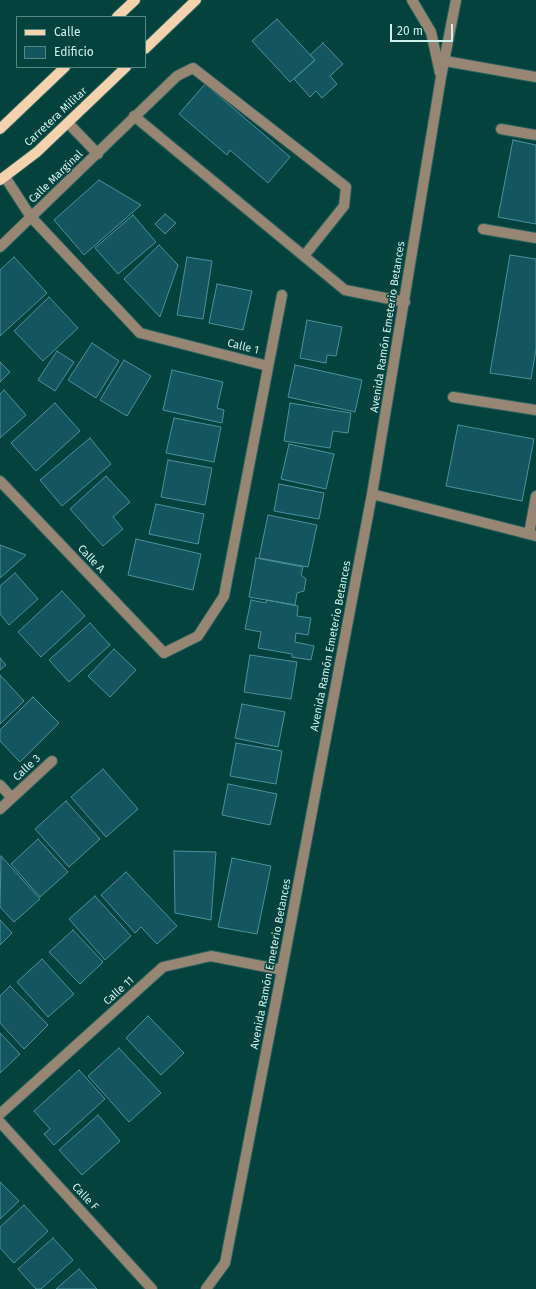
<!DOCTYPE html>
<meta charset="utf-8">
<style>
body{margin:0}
#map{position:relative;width:536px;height:1289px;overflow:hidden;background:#04423e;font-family:"Fira Sans",sans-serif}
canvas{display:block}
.legend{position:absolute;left:16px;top:16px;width:130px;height:52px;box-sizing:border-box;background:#04423e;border:1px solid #558884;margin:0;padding:5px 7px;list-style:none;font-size:12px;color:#cff1ed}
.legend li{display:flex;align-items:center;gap:8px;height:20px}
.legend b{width:20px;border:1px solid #558884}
.scale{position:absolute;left:390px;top:24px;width:63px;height:18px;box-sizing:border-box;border:2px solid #cff1ed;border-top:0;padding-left:5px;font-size:12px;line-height:14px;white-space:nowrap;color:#cff1ed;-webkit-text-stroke:3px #04423e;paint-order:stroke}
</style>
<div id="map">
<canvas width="536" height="1289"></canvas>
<ul class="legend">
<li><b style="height:5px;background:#f4d2ae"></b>Calle</li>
<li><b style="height:11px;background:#13565f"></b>Edificio</li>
</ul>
<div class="scale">20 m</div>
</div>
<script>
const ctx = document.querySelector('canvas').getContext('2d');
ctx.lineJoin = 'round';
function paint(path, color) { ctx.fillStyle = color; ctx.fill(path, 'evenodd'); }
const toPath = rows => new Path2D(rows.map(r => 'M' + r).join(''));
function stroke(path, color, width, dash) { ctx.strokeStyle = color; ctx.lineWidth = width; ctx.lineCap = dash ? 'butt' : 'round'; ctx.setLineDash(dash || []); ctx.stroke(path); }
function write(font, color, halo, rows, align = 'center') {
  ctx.font = font + ' "Fira Sans",sans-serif'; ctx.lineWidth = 3; ctx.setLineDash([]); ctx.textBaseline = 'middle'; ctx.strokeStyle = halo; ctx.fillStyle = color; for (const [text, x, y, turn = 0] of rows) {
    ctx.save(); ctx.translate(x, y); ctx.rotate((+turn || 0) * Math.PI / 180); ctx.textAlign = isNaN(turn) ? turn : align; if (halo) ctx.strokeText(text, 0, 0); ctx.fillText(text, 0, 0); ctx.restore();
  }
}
const building = toPath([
 [277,19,315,60,290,82,252,41,277,19],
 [323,43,343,64,330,76,337,84,322,98,316,91,310,97,294,79,315,60,310,55,323,43],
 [205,84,290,157,268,183,230,150,227,155,179,114,205,84],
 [513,140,536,145,536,224,498,217,513,140],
 [99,180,141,205,84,255,54,220,99,180],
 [165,214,176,223,165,234,155,224,165,214],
 [133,215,156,242,118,274,95,248,133,215],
 [159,245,178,265,160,317,124,279,159,245],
 [510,255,536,259,536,349,531,379,490,373,510,255],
 [14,257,47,293,0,336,0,270,14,257],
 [187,257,212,261,203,319,177,315,187,257],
 [217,284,252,291,243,330,209,323,217,284],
 [49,297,78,328,43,361,14,331,49,297],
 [307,320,342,327,336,356,327,355,326,363,300,358,307,320],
 [92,343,119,361,96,398,68,380,92,343],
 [57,351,74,362,55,391,38,380,57,351],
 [124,360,151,376,127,416,100,400,124,360],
 [0,362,10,372,0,382,0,362],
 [295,365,362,380,355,412,288,397,295,365],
 [172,370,223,382,217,408,224,410,222,423,163,410,172,370],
 [4,390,26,415,0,438,0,394,4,390],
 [55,403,80,431,36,471,11,443,55,403],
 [290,403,351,413,348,433,333,431,330,448,284,441,290,403],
 [174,418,221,427,214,462,166,453,174,418],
 [458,425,534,439,522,501,446,486,458,425],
 [90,438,111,464,62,506,40,480,90,438],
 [289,444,334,454,326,489,281,479,289,444],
 [168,460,212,468,205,505,161,497,168,460],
 [106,476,130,502,113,517,123,529,103,546,70,509,106,476],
 [279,484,324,493,319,519,274,511,279,484],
 [156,504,204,514,198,544,149,534,156,504],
 [268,515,317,525,308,567,259,558,268,515],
 [136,539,201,554,193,590,128,575,136,539],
 [0,545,26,555,0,578,0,545],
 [256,558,303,567,301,575,306,579,304,591,297,593,295,605,249,597,256,558],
 [15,573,38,599,9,625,0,614,0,586,15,573],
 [62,591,85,616,41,657,18,632,62,591],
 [251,600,266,603,267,600,298,606,297,616,311,618,308,635,296,633,295,642,314,646,311,660,292,657,292,654,258,648,261,632,245,629,251,600],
 [90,623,110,645,69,682,49,660,90,623],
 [114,649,136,670,110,697,88,676,114,649],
 [250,655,297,662,291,699,244,692,250,655],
 [0,658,6,665,0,670,0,658],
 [0,675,24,701,0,724,0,675],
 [33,697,59,723,20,762,0,741,0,730,33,697],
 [242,704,285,712,278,747,235,738,242,704],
 [236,743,282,751,276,784,230,776,236,743],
 [103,769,138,809,106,837,71,797,103,769],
 [228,784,277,794,270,825,222,815,228,784],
 [66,801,100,839,69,867,35,829,66,801],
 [38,839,68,872,40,897,11,864,38,839],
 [174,851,216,852,211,920,175,913,174,851],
 [1,856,40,899,14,922,0,907,1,856],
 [232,858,271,866,257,934,218,927,232,858],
 [126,872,177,926,157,944,141,927,135,933,101,895,126,872],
 [95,896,131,936,105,960,69,919,95,896],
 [0,920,12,933,0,945,0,920],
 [73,930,103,962,80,984,49,952,73,930],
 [42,959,74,994,48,1017,17,982,42,959],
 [10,986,48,1025,24,1049,0,1023,0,996,10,986],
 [148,1016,184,1053,161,1075,126,1038,148,1016],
 [0,1033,20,1054,0,1073,0,1033],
 [119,1048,161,1093,129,1122,88,1076,119,1048],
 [79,1070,105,1099,54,1145,44,1134,50,1129,34,1111,79,1070],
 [98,1115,120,1141,82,1175,59,1150,98,1115],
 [0,1182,19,1201,0,1219,0,1182],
 [24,1205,48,1231,14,1263,0,1248,0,1227,24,1205],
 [53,1238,73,1260,41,1289,36,1289,18,1269,53,1238],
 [79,1269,97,1289,56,1289,79,1269]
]);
const minor = toPath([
 [412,0,431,32,440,73],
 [445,61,536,77],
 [134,116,345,290,405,302],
 [68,123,98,154],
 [501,129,536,135],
 [5,177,31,217,140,333,268,366],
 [483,229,536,238],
 [0,247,177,76,193,68,346,187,344,206,304,256],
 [453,397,536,410],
 [0,481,164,653,198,636,224,596,282,295],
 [372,494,536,536],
 [529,534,536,496],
 [0,785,12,798],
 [0,809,52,761],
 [0,1114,163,967,211,956,282,970],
 [0,1122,152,1289],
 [206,1289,225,1263,282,970,372,494,441,77,456,0]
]);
const major = toPath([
 [117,17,135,0],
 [145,49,196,0],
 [0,129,65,67],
 [0,180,37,152,126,67]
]);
const streetNames = [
 ["Carretera Militar",56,117,-43],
 ["Calle Marginal",56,177,-44],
 ["Avenida Ramón Emeterio Betances",388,327,-81],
 ["Calle 1",243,347,14],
 ["Calle A",91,559,46],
 ["Avenida Ramón Emeterio Betances",331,646,-79],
 ["Calle 3",27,768,-43],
 ["Avenida Ramón Emeterio Betances",271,964,-79],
 ["Calle 11",119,991,-42],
 ["Calle F",85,1197,47]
];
paint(building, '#13565f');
stroke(building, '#4c929c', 1);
stroke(minor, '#29625e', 12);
stroke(major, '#29625e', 12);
stroke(minor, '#978674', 10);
stroke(major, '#f4d2ae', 10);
write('11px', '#cff1ed', '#04423e', streetNames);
</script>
